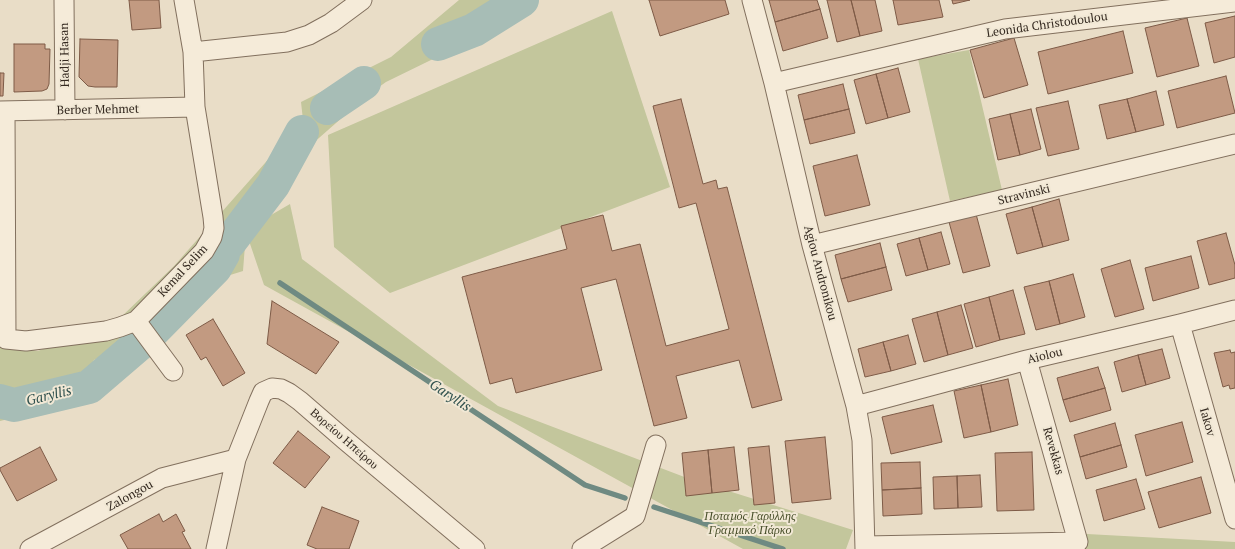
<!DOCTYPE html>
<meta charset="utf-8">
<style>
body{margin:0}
canvas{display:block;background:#e9ddc7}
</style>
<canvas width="1235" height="549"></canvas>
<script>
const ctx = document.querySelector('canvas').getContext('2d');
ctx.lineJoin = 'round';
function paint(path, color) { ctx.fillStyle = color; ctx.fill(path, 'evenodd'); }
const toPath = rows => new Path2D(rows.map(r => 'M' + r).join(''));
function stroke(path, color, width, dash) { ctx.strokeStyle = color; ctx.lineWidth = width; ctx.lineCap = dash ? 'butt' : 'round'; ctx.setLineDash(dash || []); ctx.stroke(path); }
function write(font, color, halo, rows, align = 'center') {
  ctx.font = font + ' "PT Serif",serif'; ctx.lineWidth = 4; ctx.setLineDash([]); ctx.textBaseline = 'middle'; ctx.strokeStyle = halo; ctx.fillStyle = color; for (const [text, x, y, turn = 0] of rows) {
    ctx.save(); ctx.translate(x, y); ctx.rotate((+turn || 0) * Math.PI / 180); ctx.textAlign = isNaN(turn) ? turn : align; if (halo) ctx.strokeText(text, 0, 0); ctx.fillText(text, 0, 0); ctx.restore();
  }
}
const green = toPath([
 [459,0,505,0,431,60,386,82,369,94,286,167,247,229,290,204,302,259,498,406,687,478,853,530,846,549,743,549,264,285,246,232,243,271,208,282,203,302,164,321,94,360,71,404,0,421,0,346,38,351,119,319,174,266,303,120,301,102,391,57],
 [612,11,670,187,390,293,334,247,328,135],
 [969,50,1002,190,950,201,918,59],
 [1087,534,1235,542,1235,549,876,549]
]);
const stream = toPath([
 [280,283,585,485,625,498],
 [654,507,783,549]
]);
const river = toPath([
 [438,44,474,30,522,0],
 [327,108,364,83],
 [229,243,273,185,302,132],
 [0,401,14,405,89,387,145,339,215,268,223,254]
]);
const building = toPath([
 [129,0,159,0,161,28,132,30,129,0],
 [649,0,725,0,729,14,660,36,649,0],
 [769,0,817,0,820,9,775,22,769,0],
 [827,0,851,0,860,36,837,42,827,0],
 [851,0,875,0,882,31,860,36,851,0],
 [893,0,939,0,943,17,898,25,893,0],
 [952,0,970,0,953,4,952,0],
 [820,9,828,38,783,51,775,22,820,9],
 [1235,16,1235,57,1214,63,1205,23,1235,16],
 [1187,18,1199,66,1157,77,1145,28,1187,18],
 [1123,31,1133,73,1048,94,1038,52,1123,31],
 [1014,38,1028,85,984,98,970,50,1014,38],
 [80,39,118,40,117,87,95,87,88,86,79,77,80,39],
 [14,44,45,44,45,49,50,49,49,84,47,89,42,91,14,92,14,44],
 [898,68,910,112,888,118,876,74,898,68],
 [0,73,4,73,3,96,0,96,0,73],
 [876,74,888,118,866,124,854,80,876,74],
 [1226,76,1235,113,1177,128,1168,91,1226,76],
 [843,84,849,109,804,120,798,95,843,84],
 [1156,91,1164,125,1136,132,1127,99,1156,91],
 [681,99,703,184,716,180,718,189,727,187,782,400,752,408,739,360,676,376,687,418,654,426,616,279,581,288,602,370,516,393,512,378,490,384,462,277,567,249,561,226,603,215,612,251,640,244,666,346,729,329,696,203,679,208,653,106,681,99],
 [1127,99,1136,132,1107,139,1099,105,1127,99],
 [1068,101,1079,149,1048,156,1036,108,1068,101],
 [849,109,855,133,810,144,804,120,849,109],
 [1031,109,1041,149,1020,155,1010,114,1031,109],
 [1010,114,1020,155,998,160,989,119,1010,114],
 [857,155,870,205,825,216,813,166,857,155],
 [1059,199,1069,240,1043,247,1032,207,1059,199],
 [1032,207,1043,247,1017,254,1006,214,1032,207],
 [976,214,990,266,963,273,949,222,976,214],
 [941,232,950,264,928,270,919,238,941,232],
 [1226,233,1235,265,1235,278,1209,285,1197,241,1226,233],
 [919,238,928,270,906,276,897,244,919,238],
 [880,243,886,267,841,279,835,255,880,243],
 [1191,256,1199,288,1153,301,1145,268,1191,256],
 [1130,260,1144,309,1115,317,1101,269,1130,260],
 [886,267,892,290,848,302,841,279,886,267],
 [1073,274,1085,317,1060,324,1049,281,1073,274],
 [1049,281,1060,324,1036,330,1024,287,1049,281],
 [1013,290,1025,334,1000,340,989,297,1013,290],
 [989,297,1000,340,976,347,964,304,989,297],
 [272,301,339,342,316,374,267,344,272,301],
 [961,305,973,348,948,355,937,312,961,305],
 [937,312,948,355,924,362,912,319,937,312],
 [213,319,245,373,223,386,206,357,201,360,186,335,213,319],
 [908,335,916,364,891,371,883,342,908,335],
 [883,342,891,371,865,377,858,349,883,342],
 [1162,349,1170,378,1146,385,1138,355,1162,349],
 [1230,350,1231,353,1235,352,1235,388,1230,389,1229,385,1223,387,1214,353,1230,350],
 [1138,355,1146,385,1122,392,1114,362,1138,355],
 [1098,367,1105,388,1063,400,1057,378,1098,367],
 [1008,379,1018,425,991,432,981,385,1008,379],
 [981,385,991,432,964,438,954,391,981,385],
 [1105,388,1111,410,1070,422,1063,400,1105,388],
 [933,405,942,442,891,454,882,417,933,405],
 [1182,422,1193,462,1146,476,1135,435,1182,422],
 [1115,423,1121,445,1080,457,1074,435,1115,423],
 [298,431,330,457,305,488,273,463,298,431],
 [825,437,831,499,792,503,785,441,825,437],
 [1121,445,1127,467,1086,479,1080,457,1121,445],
 [769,446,775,503,754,505,748,448,769,446],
 [40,447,57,480,17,501,0,470,0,468,40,447],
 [734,447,739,490,712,493,708,450,734,447],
 [708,450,712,493,686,496,682,453,708,450],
 [1032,452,1034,510,997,511,995,453,1032,452],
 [920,462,921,488,882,490,881,463,920,462],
 [980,475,982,507,958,508,957,476,980,475],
 [957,476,958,508,934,509,933,477,957,476],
 [1201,477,1211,513,1159,528,1148,492,1201,477],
 [1136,479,1145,509,1104,521,1096,490,1136,479],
 [921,488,922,514,883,516,882,490,921,488],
 [322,507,359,521,349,549,317,549,307,545,322,507],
 [159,514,163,522,176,514,185,531,182,532,191,549,128,549,120,535,159,514]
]);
const minor = toPath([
 [64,0,65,110],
 [752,0,774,83,812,245,856,406,862,440,865,549],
 [193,52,287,42,309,35,331,23,362,0],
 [774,83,1005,29,1235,2],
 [0,111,195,107],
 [5,112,6,339,26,341,106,331,120,327,136,321,204,251,212,237,214,228,213,217,195,107,193,52,184,0],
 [812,245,1235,144],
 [136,321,173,371],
 [1180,324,1235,519],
 [856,406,1027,360,1180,324,1235,310],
 [865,546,1078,542,1027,360],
 [30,549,162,478,236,459],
 [216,549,236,459,259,401,263,392,272,388,281,389,289,393,300,401,345,440,475,549],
 [582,549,635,516,656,445]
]);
const streetNames = [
 ["Leonida Christodoulou",1047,25,-8],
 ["Hadji Hasan",65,55,-91],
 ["Berber Mehmet",98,110,-1],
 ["Stravinski",1024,195,-14],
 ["Kemal Selim",183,271,-47],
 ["Agiou Andronikou",820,273,75],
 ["Aiolou",1045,356,-14],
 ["Iakov",1207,422,74],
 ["Βορείου Ηπείρου",344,439,41],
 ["Revekkas",1053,451,74],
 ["Zalongou",130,496,-29]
];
const parkNames = [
 ["Ποταμός Γαρύλλης",750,517],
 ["Γραμμικό Πάρκο",750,531]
];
const waterNames = [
 ["Garyllis",49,396,-14],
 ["Garyllis",450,396,33]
];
paint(green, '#c3c69c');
stroke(stream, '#6f8a82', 5.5);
stroke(river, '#a7bdb6', 34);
paint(building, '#c29a81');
stroke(building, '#7e5b47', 1);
stroke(minor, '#82705e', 21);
stroke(minor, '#f5ebd9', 19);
write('12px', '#342920', '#f1e8d5', streetNames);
write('italic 12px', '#474e29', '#f1e8d5', parkNames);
write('italic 14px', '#31524f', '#f1e8d5', waterNames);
</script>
